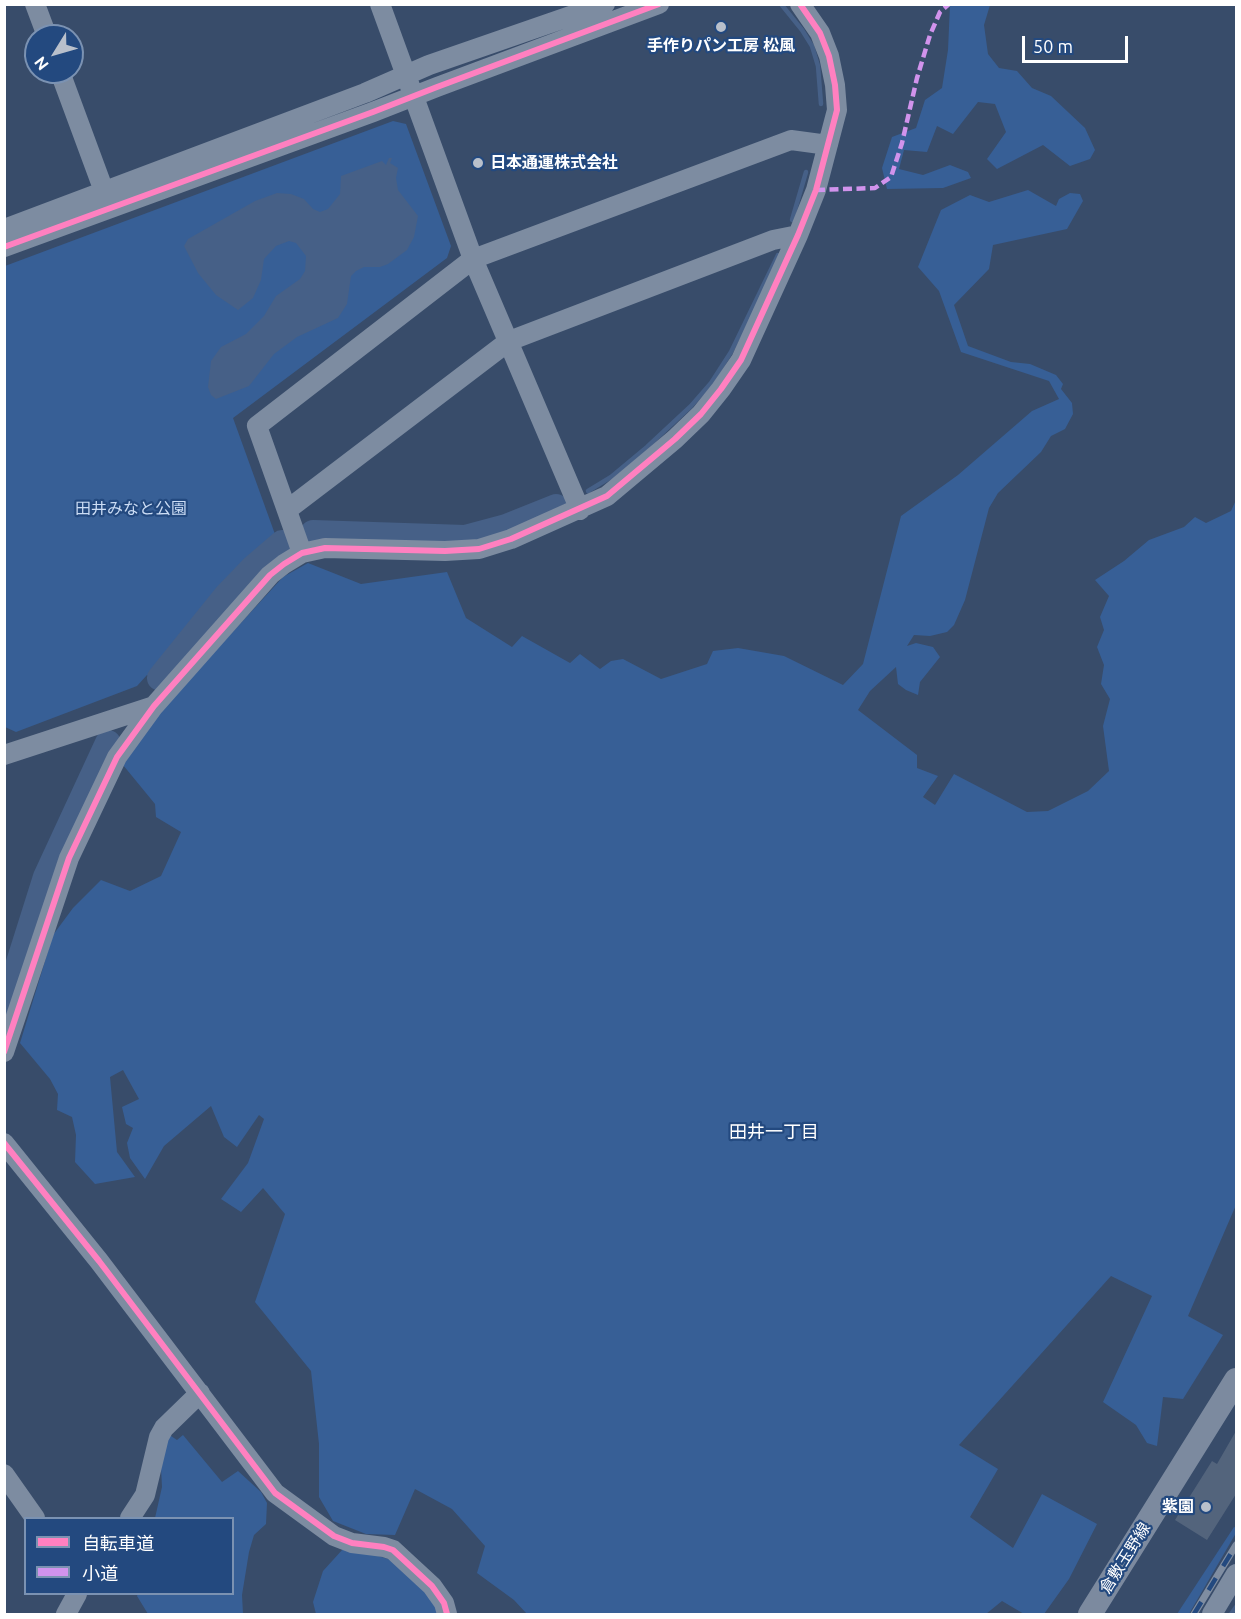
<!DOCTYPE html>
<meta charset="utf-8">
<style>
body{margin:0}
#map{position:relative;width:1241px;height:1619px;overflow:hidden;background:#384c6a;font-family:Ubuntu,"Noto Sans JP",sans-serif}
canvas{display:block}
.frame{position:absolute;inset:0;border:6px solid #fff;pointer-events:none}
.legend{position:absolute;left:24px;top:1517px;width:210px;height:78px;box-sizing:border-box;background:#23497f;border:2px solid #7b92b2;margin:0;padding:8px 10px;list-style:none;font-size:18px;color:#fff}
.legend li{display:flex;align-items:center;gap:12px;height:30px}
.legend b{width:30px;border:2px solid #7b92b2}
.north{position:absolute;left:24px;top:24px;width:60px;height:60px;box-sizing:border-box;background:#23497f;border:2px solid #7b92b2;border-radius:50%;rotate:233deg;font-size:16px;font-weight:700;line-height:24px;text-align:center;color:#fff}
.north::after{content:'';display:block;margin:auto;width:21px;height:27px;background:#b9c0cb;clip-path:polygon(50% 0,100% 100%,50% 72%,0 100%)}
.scale{position:absolute;left:1022px;top:36px;width:106px;height:27px;box-sizing:border-box;border:3px solid #fff;border-top:0;padding-left:8px;font-size:18px;line-height:21px;white-space:nowrap;color:#fff;-webkit-text-stroke:4px #23497f;paint-order:stroke}
</style>
<div id="map">
<canvas width="1241" height="1619"></canvas>
<div class="frame"></div>
<ul class="legend">
<li><b style="height:8px;background:#ff80c0"></b>自転車道</li>
<li><b style="height:8px;background:#d193ec"></b>小道</li>
</ul>
<div class="north">N</div>
<div class="scale">50 m</div>
</div>
<script>
const ctx = document.querySelector('canvas').getContext('2d');
ctx.lineJoin = 'round';
function paint(path, color) { ctx.fillStyle = color; ctx.fill(path, 'evenodd'); }
const toPath = rows => new Path2D(rows.map(r => 'M' + r).join(''));
function stroke(path, color, width, dash) { ctx.strokeStyle = color; ctx.lineWidth = width; ctx.lineCap = dash ? 'butt' : 'round'; ctx.setLineDash(dash || []); ctx.stroke(path); }
function write(font, color, halo, rows, align = 'center') {
  ctx.font = font + ' Ubuntu,"Noto Sans JP",sans-serif'; ctx.lineWidth = 4.5; ctx.setLineDash([]); ctx.textBaseline = 'middle'; ctx.strokeStyle = halo; ctx.fillStyle = color; for (const [text, x, y, turn = 0] of rows) {
    ctx.save(); ctx.translate(x, y); ctx.rotate((+turn || 0) * Math.PI / 180); ctx.textAlign = isNaN(turn) ? turn : align; if (halo) ctx.strokeText(text, 0, 0); ctx.fillText(text, 0, 0); ctx.restore();
  }
}
const green = toPath([
 [950,5,990,5,984,25,988,54,999,68,1017,71,1032,88,1051,96,1085,128,1095,150,1090,159,1070,166,1043,145,997,169,987,159,1006,132,995,104,978,102,953,134,937,126,927,152,904,150,899,169,923,175,950,165,968,172,971,178,943,188,887,189,882,168,892,137,916,128,925,100,942,88,948,50],
 [393,121,406,124,451,246,447,258,233,418,276,537,153,677,147,675,137,686,16,732,5,727,5,266],
 [1028,190,1056,206,1059,199,1070,193,1080,194,1083,201,1067,229,993,245,989,269,954,305,968,346,1011,362,1030,364,1056,375,1063,384,1061,389,1072,403,1073,414,1065,429,1051,436,1041,452,998,493,989,508,965,600,954,625,947,632,930,636,914,635,907,646,916,643,933,647,940,657,920,682,918,695,906,690,898,684,896,667,870,691,858,710,917,755,917,768,938,776,923,797,935,805,954,774,1027,812,1048,811,1088,791,1109,771,1103,726,1110,699,1101,684,1104,665,1097,647,1104,630,1100,617,1109,596,1095,580,1124,561,1149,540,1184,527,1195,517,1206,523,1231,511,1236,500,1236,1205,1188,1316,1223,1335,1183,1399,1163,1397,1157,1446,1147,1443,1136,1425,1103,1402,1152,1296,1111,1276,959,1445,998,1469,970,1517,1013,1548,1042,1494,1097,1524,1069,1579,1044,1614,1024,1614,1002,1601,986,1614,527,1614,514,1600,477,1573,485,1546,452,1509,415,1489,395,1535,366,1534,333,1521,319,1497,319,1444,311,1371,255,1302,285,1214,263,1188,241,1212,221,1199,248,1163,264,1119,259,1115,237,1147,224,1137,211,1106,164,1146,145,1179,130,1158,127,1143,133,1128,126,1124,122,1107,139,1099,123,1070,110,1077,117,1152,135,1177,95,1184,75,1162,76,1135,72,1117,57,1110,58,1094,50,1079,20,1043,53,935,73,908,101,880,130,891,161,876,181,832,156,817,155,804,123,765,162,709,283,577,308,563,361,584,447,572,466,618,512,647,522,636,570,663,580,654,600,669,611,661,623,659,661,679,707,664,713,651,738,648,784,656,843,685,863,664,901,516,958,475,1032,411,1059,399,1049,381,961,352,939,291,918,267,941,210,970,195,989,202],
 [168,1434,177,1440,183,1435,222,1482,238,1471,261,1492,267,1503,266,1524,254,1535,249,1552,242,1595,243,1614,148,1614,137,1596,138,1594,232,1594,232,1518,155,1518,162,1487,161,1468],
 [1234,1527,1236,1528,1236,1533,1189,1614,1177,1614],
 [343,1549,369,1553,391,1560,422,1587,440,1614,316,1614,313,1602,323,1571]
]);
const water = toPath([
 [389,158,392,158,390,163,398,168,396,178,398,190,418,216,414,237,407,250,388,264,380,267,364,267,356,271,351,276,347,304,338,318,297,337,274,354,249,386,216,399,211,395,208,387,211,361,221,347,246,334,264,316,276,296,300,279,305,271,306,256,296,243,289,241,276,246,264,259,261,280,253,298,238,310,216,295,198,273,184,246,188,239,255,201,277,193,291,194,304,199,313,209,320,212,328,209,340,194,341,176,382,161,386,165]
]);
const stream = toPath([
 [781,4,802,30,812,46,818,66,821,104],
 [792,220,806,172],
 [588,491,611,477,647,447,691,406,711,383,731,352,778,255],
 [1231,1614,1236,1607]
]);
const river = toPath([
 [313,533,465,538,506,527,556,507],
 [160,678,227,595,254,567,282,543],
 [4,1010,46,877,108,743]
]);
const building = toPath([
 [1236,1431,1236,1494,1207,1540,1175,1520,1212,1461,1217,1464]
]);
const minor = toPath([
 [35,4,47,36],
 [380,4,473,259,580,510],
 [60,72,108,202],
 [4,229,365,93,429,65,605,4],
 [4,247,373,112,437,87,659,4],
 [287,510,509,341,773,240,798,235],
 [302,553,257,426,473,259,791,140,828,145],
 [4,755,154,706],
 [4,1052,69,858,117,757,154,706,270,575,284,564,302,553,325,548,445,551,479,549,511,539,607,496,675,439,701,414,721,389,741,360,798,235,816,190,837,110,835,85,829,56,820,33,800,4],
 [4,1143,99,1261,275,1493,334,1536,352,1543,384,1547,393,1550,432,1586,444,1603,447,1614],
 [4,1474,35,1518],
 [130,1518,145,1495,159,1437,164,1428,200,1393],
 [66,1614,77,1594],
 [1212,1614,1236,1574]
]);
const major = toPath([
 [1090,1614,1236,1380]
]);
const rail = toPath([
 [1194,1614,1236,1545]
]);
const quiet = toPath([
 [816,190,875,188,891,177,902,143,917,78,930,35,940,12,949,4]
]);
const cycleway = toPath([
 [4,247,373,112,437,87,659,4],
 [4,1052,69,858,117,757,154,706,270,575,284,564,302,553,325,548,445,551,479,549,511,539,607,496,675,439,701,414,721,389,741,360,798,235,816,190,837,110,835,85,829,56,820,33,800,4],
 [4,1143,99,1261,275,1493,334,1536,352,1543,384,1547,393,1550,432,1586,444,1603,447,1614]
]);
const markers = [
 [721,27,6,"#b9c0cb"],
 [478,163,6,"#b9c0cb"],
 [1206,1507,6,"#b9c0cb"]
];
const poiNames = [
 ["手作りパン工房 松風",721,46],
 ["日本通運株式会社",490,163,"left"],
 ["紫園",1194,1507,"right"]
];
const parkNames = [
 ["田井みなと公園",131,509]
];
const streetNames = [
 ["倉敷玉野線",1125,1558,-58]
];
const neighbourhoodNames = [
 ["田井一丁目",774,1132]
];
paint(green, '#375f96');
paint(water, '#466087');
stroke(stream, '#466087', 4.5);
stroke(river, '#466087', 26);
paint(building, '#53647c');
stroke(minor, '#7d8ca1', 20);
stroke(major, '#7c8a9f', 24);
stroke(rail, '#7f8da1', 7);
stroke(rail, '#23497f', 4.5, [14]);
stroke(quiet, '#d193ec', 4.5, [9, 4.5]);
stroke(cycleway, '#ff80c0', 6);
for (const [x, y, r, color] of markers) { const dot = new Path2D(); dot.arc(x, y, r, 0, 2 * Math.PI); ctx.fillStyle = color; ctx.fill(dot); stroke(dot, '#23497f', 2); }
write('bold 16px', '#fff', '#23497f', poiNames);
write('16px', '#ccddf5', '#23497f', parkNames);
write('16px', '#fff', '#23497f', streetNames);
write('18px', '#fff', '#23497f', neighbourhoodNames);
</script>
